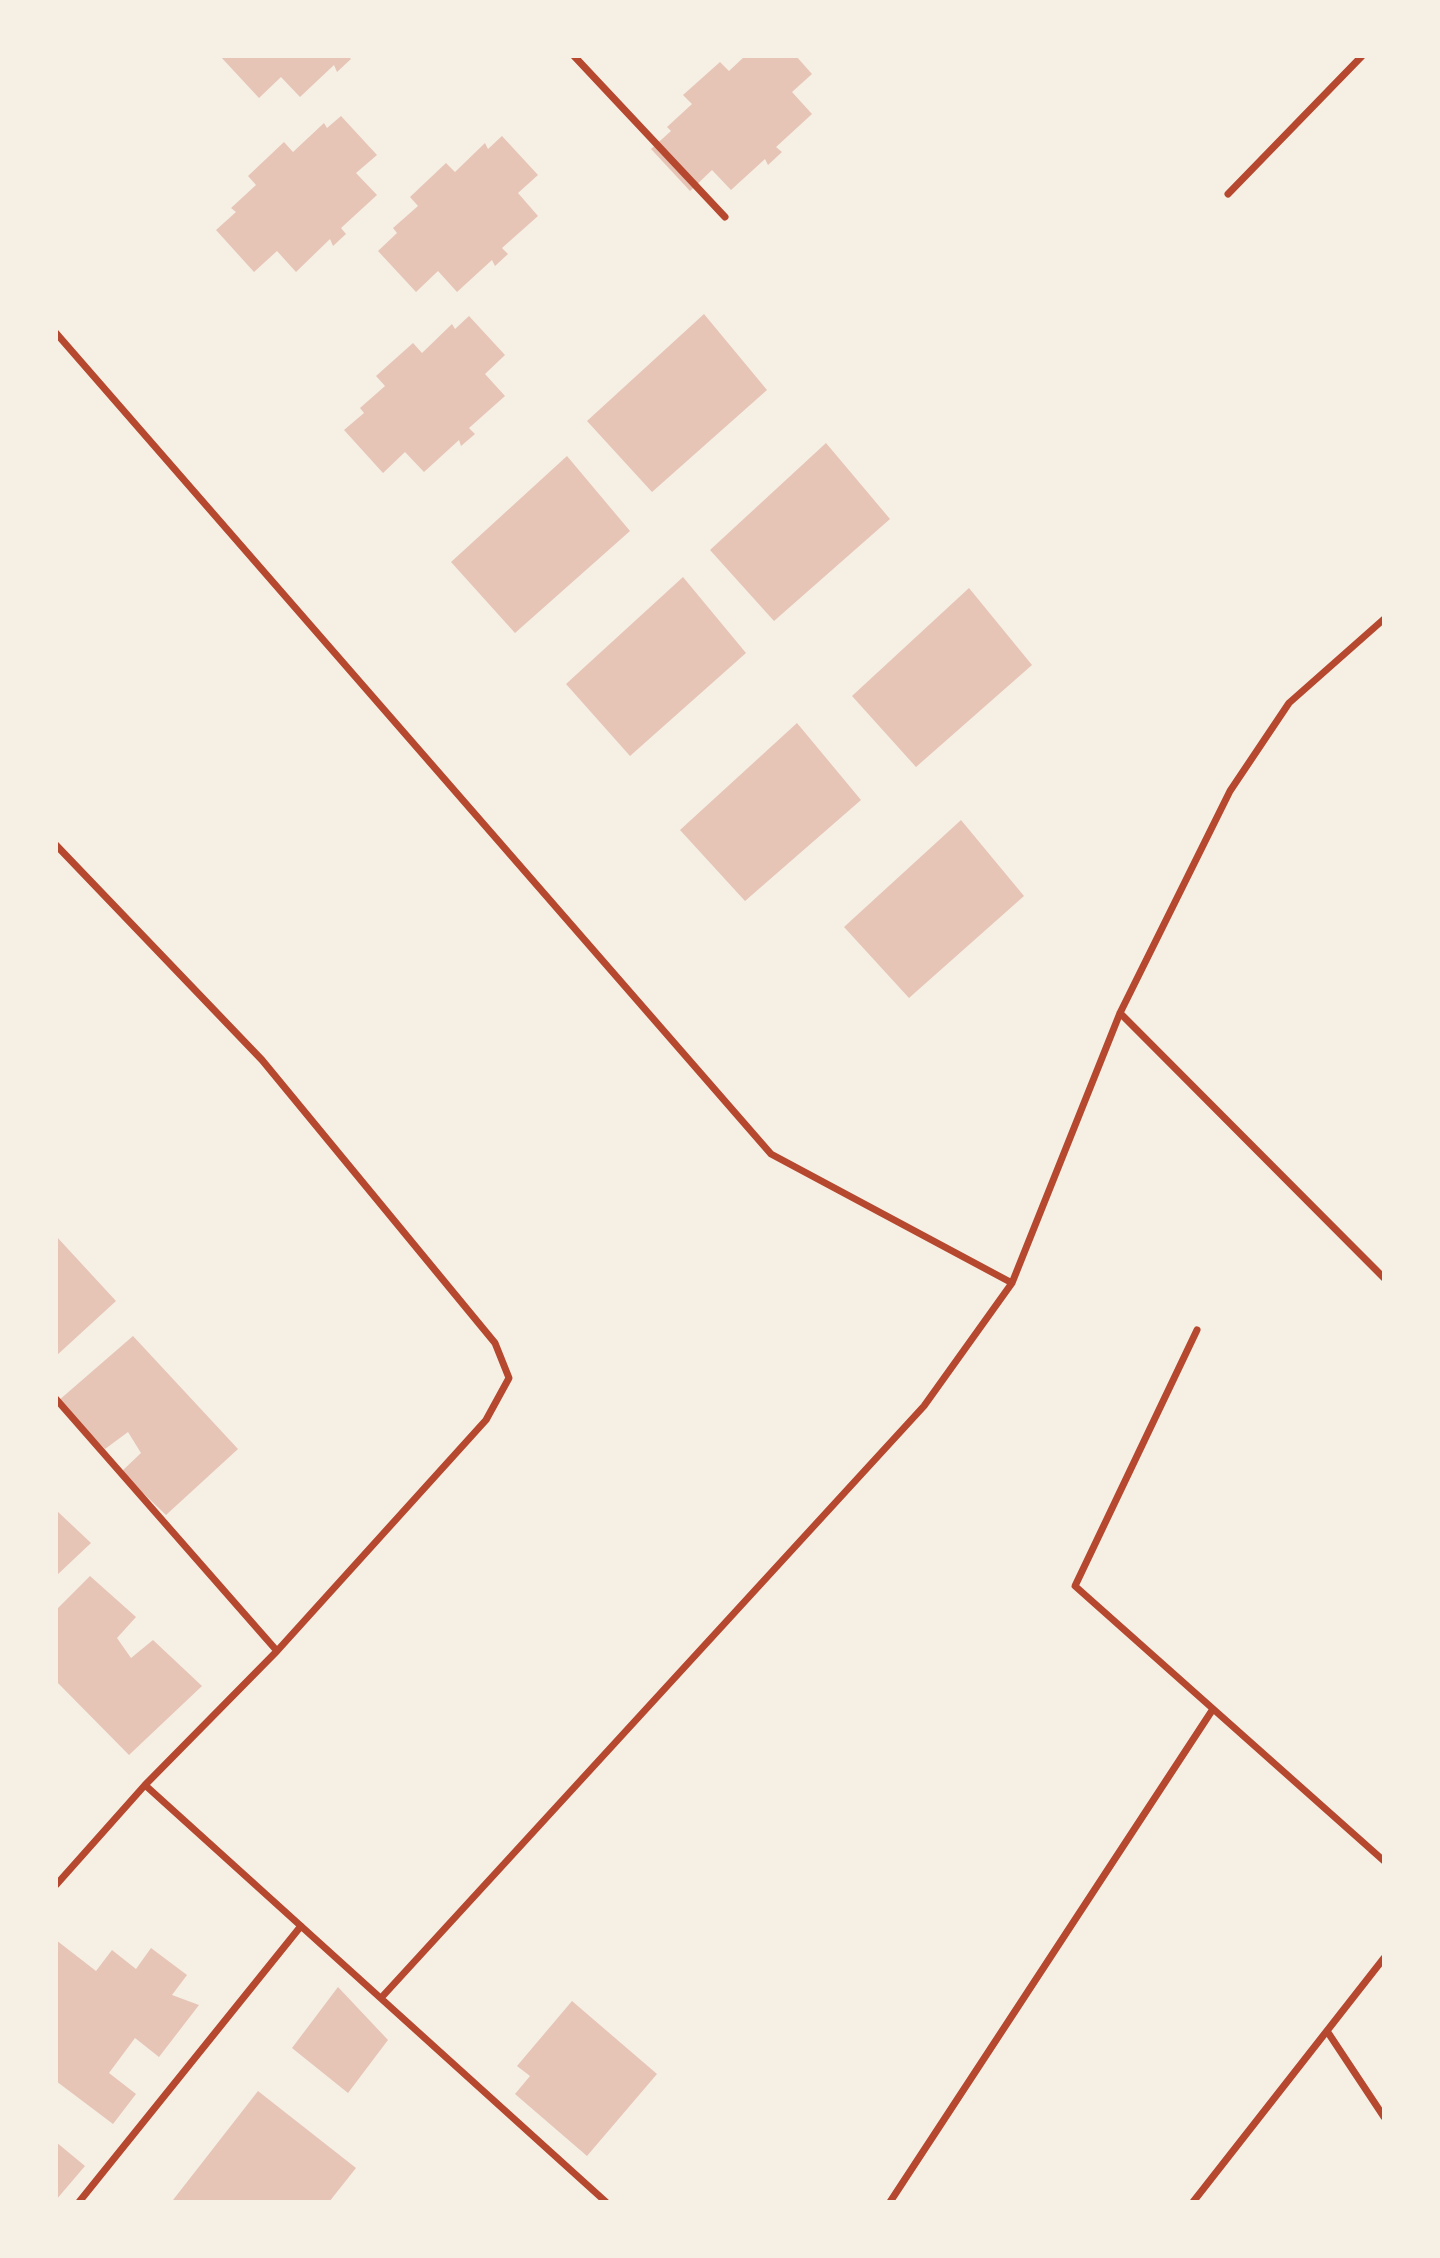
<!DOCTYPE html>
<style>
body{margin:0}
#map{position:relative;width:1440px;height:2258px;overflow:hidden;background:#f6efe4;font-family:Jost,sans-serif}
canvas{display:block}
.frame{position:absolute;inset:0;border:58px solid #f6efe4;pointer-events:none}
</style>
<div id="map">
<canvas width="1440" height="2258"></canvas>
<div class="frame"></div>
</div>
<script>
const ctx = document.querySelector('canvas').getContext('2d');
ctx.lineJoin = 'round';
function paint(path, color) { ctx.fillStyle = color; ctx.fill(path, 'evenodd'); }
const toPath = rows => new Path2D(rows.map(r => 'M' + r).join(''));
function stroke(path, color, width, dash) { ctx.strokeStyle = color; ctx.lineWidth = width; ctx.lineCap = dash ? 'butt' : 'round'; ctx.setLineDash(dash || []); ctx.stroke(path); }
const building = toPath([
 [220,56,348,56,351,59,337,72,334,65,300,97,281,77,259,98],
 [745,56,796,56,812,74,792,92,812,114,776,147,782,152,768,165,765,159,731,190,712,170,690,191,651,149,671,131,667,127,692,104,683,95,720,62,729,71],
 [341,116,377,155,356,173,377,195,341,228,346,234,333,246,330,239,296,272,277,251,254,272,216,230,236,212,231,208,256,185,248,176,284,142,293,152,324,123,327,128],
 [502,136,538,175,518,193,538,216,502,248,508,254,495,266,492,260,457,292,438,271,416,292,378,251,397,233,393,228,418,206,410,197,446,163,455,172,485,143,488,149],
 [704,314,767,390,652,492,587,421],
 [469,316,505,355,485,374,505,396,469,428,475,434,461,446,459,440,424,472,405,452,383,473,344,430,364,413,360,408,385,386,376,376,413,343,422,353,452,324,455,329],
 [826,443,890,519,774,621,710,550],
 [567,456,630,531,515,633,451,562],
 [683,577,746,653,630,756,566,684],
 [969,588,1032,665,916,767,852,696],
 [797,723,861,800,745,901,680,830],
 [961,820,1024,896,909,998,844,927],
 [56,1236,116,1301,56,1356],
 [133,1336,238,1449,166,1515,121,1472,141,1453,128,1432,105,1449,58,1401],
 [56,1510,91,1543,56,1576],
 [90,1576,136,1617,117,1638,131,1658,153,1640,202,1686,129,1755,56,1681,56,1610],
 [56,1940,96,1971,112,1950,136,1969,151,1948,187,1975,172,1995,199,2005,159,2057,135,2038,109,2073,136,2094,113,2124,56,2081],
 [338,1987,388,2040,348,2093,292,2048],
 [572,2001,657,2074,587,2156,515,2094,530,2076,517,2066],
 [258,2091,356,2168,329,2202,175,2202,173,2200],
 [56,2142,85,2166,56,2200]
]);
const minor = toPath([
 [574,56,725,217],
 [1228,194,1362,56],
 [56,333,771,1154,1012,1283],
 [56,845,262,1060,495,1343,509,1378,486,1420,277,1651],
 [1120,1013,1384,1278],
 [1197,1330,1075,1586,1384,1861],
 [56,1399,277,1651,145,1785,56,1885],
 [145,1785,606,2202],
 [381,1998,924,1406,1012,1283,1120,1013,1230,791,1289,703,1384,619],
 [1327,2031,1384,2117],
 [79,2202,301,1926],
 [890,2202,1213,1709],
 [1193,2202,1384,1958]
]);
paint(building, '#e6c5b7');
stroke(minor, '#b5482f', 7);
</script>
